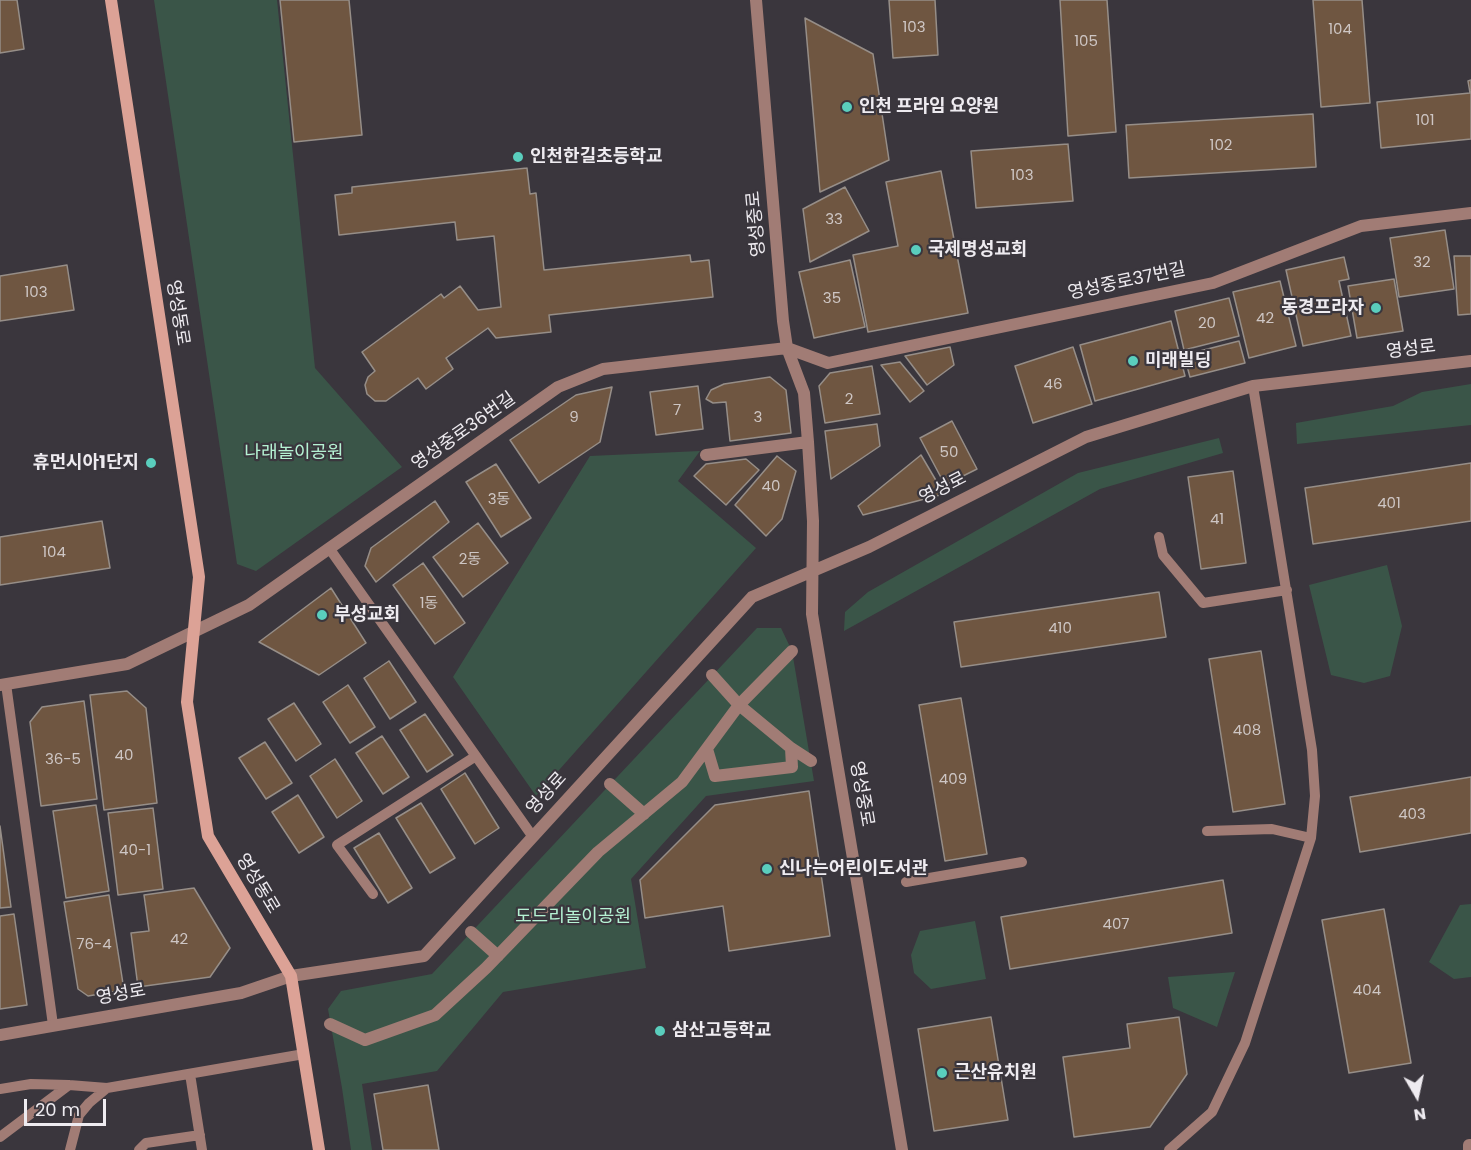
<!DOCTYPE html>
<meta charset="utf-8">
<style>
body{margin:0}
#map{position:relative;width:1471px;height:1150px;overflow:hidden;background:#3a363d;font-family:Poppins,sans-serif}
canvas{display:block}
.north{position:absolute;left:1387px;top:1066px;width:60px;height:60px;-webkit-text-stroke:4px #3a363d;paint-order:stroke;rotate:171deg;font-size:16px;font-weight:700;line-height:24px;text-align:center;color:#eeebf0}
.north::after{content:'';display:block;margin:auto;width:21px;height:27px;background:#eeebf0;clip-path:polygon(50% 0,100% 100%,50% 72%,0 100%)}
.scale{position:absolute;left:24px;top:1099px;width:82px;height:27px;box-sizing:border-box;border:3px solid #eeebf0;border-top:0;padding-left:8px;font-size:18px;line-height:21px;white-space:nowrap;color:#eeebf0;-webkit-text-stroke:4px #3a363d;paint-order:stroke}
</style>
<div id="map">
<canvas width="1471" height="1150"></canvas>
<div class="north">N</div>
<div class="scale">20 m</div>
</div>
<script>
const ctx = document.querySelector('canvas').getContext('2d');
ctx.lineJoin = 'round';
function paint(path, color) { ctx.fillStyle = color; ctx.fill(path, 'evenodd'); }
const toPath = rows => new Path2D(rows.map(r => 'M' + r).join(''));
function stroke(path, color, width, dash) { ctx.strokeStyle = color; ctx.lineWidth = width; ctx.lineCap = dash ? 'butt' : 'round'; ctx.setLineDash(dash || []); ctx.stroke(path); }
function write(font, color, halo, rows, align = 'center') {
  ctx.font = font + ' Poppins,"Noto Sans KR",sans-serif'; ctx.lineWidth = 4.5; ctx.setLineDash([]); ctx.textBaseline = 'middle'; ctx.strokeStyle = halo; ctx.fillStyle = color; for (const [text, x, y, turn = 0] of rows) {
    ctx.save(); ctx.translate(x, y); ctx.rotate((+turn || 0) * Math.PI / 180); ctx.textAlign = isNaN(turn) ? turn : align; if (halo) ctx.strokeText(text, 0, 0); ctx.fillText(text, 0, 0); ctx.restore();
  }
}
const green = toPath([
 [154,0,277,0,315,368,402,467,256,571,237,564],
 [1471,384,1471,425,1297,444,1296,423,1393,406,1422,392],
 [1219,438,1223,453,1100,489,844,631,845,612,868,592,1078,473],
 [700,451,678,481,756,548,536,796,453,677,590,456],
 [1387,565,1402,626,1390,676,1364,683,1331,675,1309,585],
 [757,628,781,628,792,651,814,781,706,796,631,879,646,968,503,992,437,1071,362,1084,372,1150,351,1150,342,1088,328,1009,341,991,432,974],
 [1471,904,1471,977,1454,979,1429,962,1460,905],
 [975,921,986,979,931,989,914,973,911,955,920,931],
 [1235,972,1217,1027,1173,1008,1168,977]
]);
const building = toPath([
 [0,0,17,0,24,49,0,53,0,0],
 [280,0,349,0,362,135,294,142,280,0],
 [889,0,935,0,938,55,893,58,889,0],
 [1060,0,1107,0,1116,132,1068,136,1060,0],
 [1313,0,1362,0,1370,103,1321,107,1313,0],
 [805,18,873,54,889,160,820,192,805,18],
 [1471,80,1471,139,1381,148,1377,102,1470,93,1468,81,1471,80],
 [1313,114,1316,167,1129,178,1126,125,1313,114],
 [1068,144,1073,201,976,208,971,151,1068,144],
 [527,168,530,194,536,193,544,270,690,255,691,262,709,260,713,297,549,315,551,332,496,338,488,328,446,358,453,369,426,389,418,378,386,401,375,401,367,394,365,385,368,377,375,371,362,352,441,294,444,298,460,286,478,310,501,307,494,236,457,240,455,222,339,235,335,195,352,193,352,187,527,168],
 [941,171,968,313,868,332,853,255,898,246,886,182,941,171],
 [845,187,869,231,810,262,803,209,845,187],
 [1445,230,1454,289,1399,297,1390,238,1445,230],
 [1454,256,1471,256,1471,314,1458,315,1454,256],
 [1344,257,1349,279,1339,281,1351,336,1303,346,1286,270,1344,257],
 [850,260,865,327,814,338,799,272,850,260],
 [67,265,74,310,0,321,0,276,67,265],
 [1394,279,1403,331,1357,338,1348,286,1394,279],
 [1280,281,1296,346,1249,358,1233,292,1280,281],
 [1229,298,1239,336,1184,350,1175,311,1229,298],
 [1171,321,1185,376,1095,401,1080,345,1171,321],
 [1239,341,1245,363,1190,377,1184,355,1239,341],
 [950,347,954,365,927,385,905,356,950,347],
 [1073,347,1092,404,1033,423,1015,366,1073,347],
 [900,362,924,391,910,402,881,365,900,362],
 [872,366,880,414,825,423,819,386,830,373,872,366],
 [770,377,786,390,791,433,730,441,726,402,713,403,706,399,711,390,724,384,770,377],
 [698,386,703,429,656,435,650,392,698,386],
 [612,387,600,442,539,483,510,440,576,395,612,387],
 [952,421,977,469,945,485,920,438,952,421],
 [877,424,880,446,831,479,825,431,877,424],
 [921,455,944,494,863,515,858,506,921,455],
 [777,456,796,471,782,519,766,536,735,505,777,456],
 [746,459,759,470,726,505,694,476,706,464,746,459],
 [1471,463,1471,521,1313,544,1305,488,1471,463],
 [496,464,531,518,501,537,466,482,496,464],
 [1233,471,1246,563,1201,569,1188,477,1233,471],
 [435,501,449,522,376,582,365,566,371,548,435,501],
 [102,521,110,568,0,585,0,537,102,521],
 [478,523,508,563,463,597,433,557,478,523],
 [423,563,465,623,435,644,393,585,423,563],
 [331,588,366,643,319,675,259,642,331,588],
 [1159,592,1166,637,961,667,954,622,1159,592],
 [1261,651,1285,804,1233,812,1209,659,1261,651],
 [389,661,416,702,390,719,364,678,389,661],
 [348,685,375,727,350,743,323,702,348,685],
 [127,691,146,708,157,803,104,810,90,695,127,691],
 [961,698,987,854,945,861,919,705,961,698],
 [84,701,97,799,41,806,30,722,42,707,84,701],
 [294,703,321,744,296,761,268,719,294,703],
 [425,714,453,755,427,772,400,730,425,714],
 [382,736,409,777,383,794,356,753,382,736],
 [265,742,292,783,266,799,239,758,265,742],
 [335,759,362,801,337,818,310,776,335,759],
 [465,773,499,828,475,844,441,789,465,773],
 [1471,777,1471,833,1360,852,1350,797,1471,777],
 [809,791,830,936,729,951,723,906,645,918,640,880,715,805,809,791],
 [298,795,324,837,299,853,272,812,298,795],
 [421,803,455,858,430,873,396,818,421,803],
 [96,805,109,891,66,898,53,811,96,805],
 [153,808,163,889,118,895,108,813,153,808],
 [0,826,11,907,0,908,0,826],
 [379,833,412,888,388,903,354,848,379,833],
 [1223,880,1232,933,1010,969,1001,917,1223,880],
 [194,888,230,948,210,977,138,987,131,933,149,931,144,895,194,888],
 [109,895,124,990,88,996,78,989,64,902,109,895],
 [1384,909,1411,1063,1349,1073,1322,920,1384,909],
 [14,914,27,1005,0,1009,0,916,14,914],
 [991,1017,1008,1120,934,1131,918,1029,991,1017],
 [1179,1017,1187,1074,1150,1127,1074,1137,1063,1057,1130,1048,1127,1024,1179,1017],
 [428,1085,439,1150,383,1150,374,1094,428,1085]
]);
const lane = toPath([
 [1159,537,1163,555,1203,603,1287,590],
 [329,548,533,837],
 [6,684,53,1025],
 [1207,831,1272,829,1311,838],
 [906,882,1022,862],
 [373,894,337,845,476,756],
 [190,1074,202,1150],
 [0,1089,31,1084,69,1085,107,1088,304,1054],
 [0,1137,69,1085],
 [70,1150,79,1115,89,1103,107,1088],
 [139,1150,146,1143,200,1135],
 [1169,1150,1212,1112,1245,1043,1311,838,1315,796,1312,750,1253,386]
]);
const street = toPath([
 [756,0,783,321,787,348,804,393,808,442,813,521,812,614,902,1150],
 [706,455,808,442],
 [712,675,739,705,792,651],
 [0,685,127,664,249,605,558,387,603,369,787,348,828,363,1213,283,1361,226,1471,213],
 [707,749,715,776,792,767,791,748],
 [610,784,644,814],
 [471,932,498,956],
 [330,1024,365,1040,435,1015,486,968,598,852,682,782,739,705,791,748,811,761],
 [0,1035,241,993,291,976,424,956,752,597,869,547,1086,437,1253,386,1471,361],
 [1469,1150,1469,1145,1471,1145]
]);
const secondary = toPath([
 [111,0,199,577,187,702,208,836,291,976,319,1150]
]);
const markers = [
 [847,107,6,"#5acebd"],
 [518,157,6,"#5acebd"],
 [916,250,6,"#5acebd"],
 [1376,308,6,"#5acebd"],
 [1133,361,6,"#5acebd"],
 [151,463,6,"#5acebd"],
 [322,615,6,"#5acebd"],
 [767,869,6,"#5acebd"],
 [660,1031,6,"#5acebd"],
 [942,1073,6,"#5acebd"]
];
const numberNames = [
 ["103",914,28],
 ["104",1340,30],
 ["105",1086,42],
 ["101",1425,121],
 ["102",1221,146],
 ["103",1022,176],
 ["33",834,220],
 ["32",1422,263],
 ["103",36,293],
 ["35",832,299],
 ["42",1265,319],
 ["20",1207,324],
 ["46",1053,385],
 ["2",849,400],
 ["7",677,411],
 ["9",574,418],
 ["3",758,418],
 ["50",949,453],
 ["40",771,487],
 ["3동",499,500],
 ["401",1389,504],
 ["41",1217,520],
 ["104",54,553],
 ["2동",470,560],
 ["1동",429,604],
 ["410",1060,629],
 ["408",1247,731],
 ["40",124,756],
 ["36-5",63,760],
 ["409",953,780],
 ["403",1412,815],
 ["40-1",135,851],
 ["407",1116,925],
 ["42",179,940],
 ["76-4",94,945],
 ["404",1367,991]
];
const poiNames = [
 ["인천 프라임 요양원",859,107],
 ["인천한길초등학교",530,157],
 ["국제명성교회",928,250],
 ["동경프라자",1364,308,"right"],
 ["미래빌딩",1145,361],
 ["휴먼시아1단지",139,463,"right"],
 ["부성교회",334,615],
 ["신나는어린이도서관",779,869],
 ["삼산고등학교",672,1031],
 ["근산유치원",954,1073]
];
const streetNames = [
 ["영성중로",757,224,-95],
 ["영성중로37번길",1127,282,-12],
 ["영성동로",177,313,81],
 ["영성로",1411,350,-7],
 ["영성중로36번길",464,432,-35],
 ["영성로",943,489,-27],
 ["영성로",547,794,-48],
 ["영성중로",861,794,80],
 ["영성동로",257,884,59],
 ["영성로",121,995,-10]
];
const parkNames = [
 ["나래놀이공원",294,453],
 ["도드리놀이공원",573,917]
];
paint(green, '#3a5548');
paint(building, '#6f5641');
stroke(building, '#968e88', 1.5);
stroke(lane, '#a17c75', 10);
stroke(street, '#a17c75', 12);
stroke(secondary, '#dca296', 12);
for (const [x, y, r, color] of markers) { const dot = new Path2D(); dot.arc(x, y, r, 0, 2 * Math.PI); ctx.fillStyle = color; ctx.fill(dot); stroke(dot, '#3a363d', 2); }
write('15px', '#cec6c4', null, numberNames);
write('bold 18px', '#eeebf0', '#3a363d', poiNames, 'left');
write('18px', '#eeebf0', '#3a363d', streetNames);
write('18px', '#b5f2d3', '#3a363d', parkNames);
</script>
